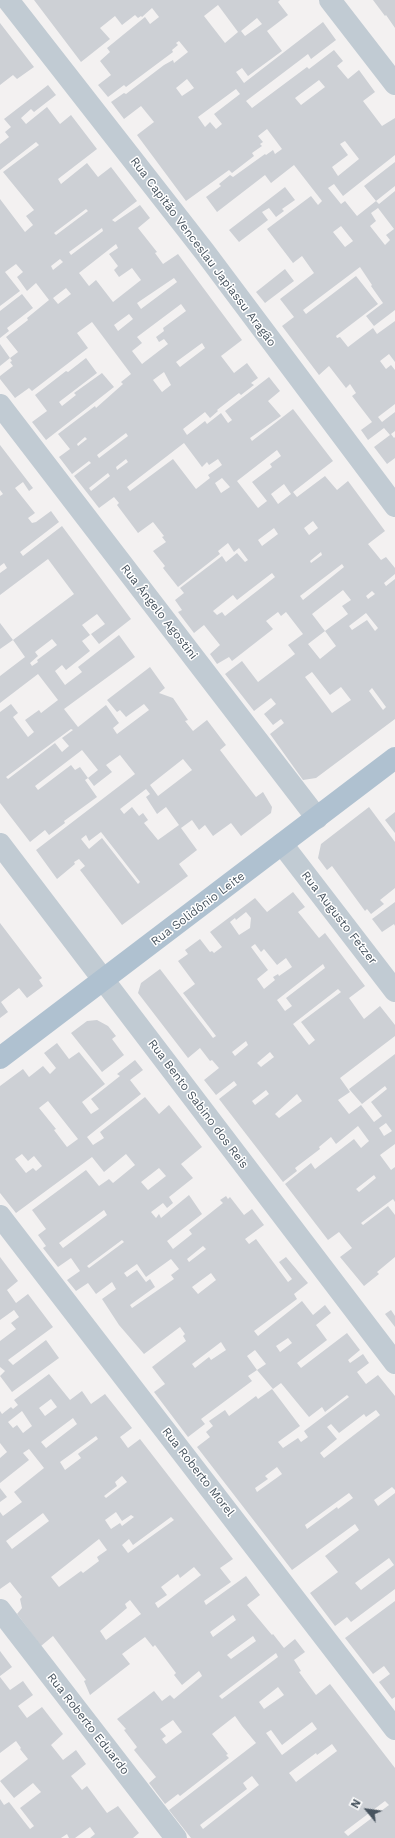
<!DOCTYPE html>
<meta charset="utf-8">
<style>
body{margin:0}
#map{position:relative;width:395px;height:1838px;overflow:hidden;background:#f3f1f1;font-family:"Work Sans",sans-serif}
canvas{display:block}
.north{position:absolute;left:347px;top:1790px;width:40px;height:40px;-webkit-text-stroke:3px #fff;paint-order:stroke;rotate:299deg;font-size:11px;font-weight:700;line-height:16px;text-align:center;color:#48545f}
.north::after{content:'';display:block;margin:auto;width:14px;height:18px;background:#48545f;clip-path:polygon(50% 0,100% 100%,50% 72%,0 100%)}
</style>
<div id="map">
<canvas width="395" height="1838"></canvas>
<div class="north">N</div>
</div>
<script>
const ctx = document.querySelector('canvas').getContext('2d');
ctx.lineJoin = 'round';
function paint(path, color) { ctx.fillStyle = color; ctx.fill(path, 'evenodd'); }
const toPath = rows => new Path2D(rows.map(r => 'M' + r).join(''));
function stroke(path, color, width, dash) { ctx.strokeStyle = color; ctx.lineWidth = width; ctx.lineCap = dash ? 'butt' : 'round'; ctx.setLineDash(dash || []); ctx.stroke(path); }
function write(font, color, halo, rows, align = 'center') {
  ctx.font = font + ' "Work Sans",sans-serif'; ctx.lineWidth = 3; ctx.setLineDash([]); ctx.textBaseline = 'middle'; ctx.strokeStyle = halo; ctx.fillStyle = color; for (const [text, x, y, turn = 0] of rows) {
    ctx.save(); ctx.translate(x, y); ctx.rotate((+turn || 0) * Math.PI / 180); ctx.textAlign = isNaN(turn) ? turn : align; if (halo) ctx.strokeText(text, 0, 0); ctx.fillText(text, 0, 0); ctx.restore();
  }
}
const building = toPath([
 [34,0,280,0,278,2,288,15,267,31,282,51,248,76,242,68,236,72,244,83,323,22,336,40,311,59,308,54,246,101,252,108,307,67,309,69,334,50,343,61,337,66,348,79,359,70,375,92,363,101,382,126,395,118,395,155,343,196,334,184,328,188,341,204,345,201,357,216,376,201,379,204,395,191,395,310,374,326,366,316,383,303,371,286,372,285,360,267,303,310,306,314,356,276,378,304,336,336,337,338,340,337,348,347,373,328,377,334,395,321,395,362,389,354,380,361,386,369,391,365,395,370,395,404,378,417,382,422,395,412,395,431,391,434,394,438,395,437,395,458,387,464,374,447,390,435,384,428,368,440,361,430,372,422,352,396,356,393,350,384,346,388,329,366,319,375,282,326,294,317,280,299,314,273,302,256,293,263,267,229,311,196,318,205,322,201,294,165,271,183,265,175,217,212,206,197,221,186,219,184,230,175,233,177,265,154,266,155,273,150,275,154,282,149,267,129,258,136,263,142,260,144,262,146,252,153,254,156,232,173,229,170,186,201,137,135,154,122,141,106,124,119,111,102,124,93,126,94,164,65,173,60,174,63,188,52,179,41,176,43,178,45,172,50,173,52,126,87,124,85,108,97,98,85,111,75,100,61,110,52,107,48,145,17,150,24,159,17,152,8,142,17,141,16,138,18,135,15,122,25,115,16,100,28,110,39,81,62],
 [218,5,238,32,225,43,204,16],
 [257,18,262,24,245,36,241,31],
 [187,79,194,88,182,96,176,88],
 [319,80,325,87,301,105,295,98],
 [236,89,240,94,214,114,222,124,216,129,210,122,205,127,198,117],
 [345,141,359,159,338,176,332,167,348,155,340,144],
 [378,208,394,229,386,235,390,240,385,245,370,226,376,221,371,213],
 [341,226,353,241,345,247,333,232],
 [373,0,395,0,395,28,386,15,385,16],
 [0,23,34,67,17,79,13,75,0,85],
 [48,85,56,95,34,112,31,109,21,118,26,124,47,107,60,124,71,115,97,149,58,179,61,184,87,163,98,177,111,167,137,201,112,220,115,222,140,205,150,218,138,228,157,252,155,253,163,264,178,254,242,340,221,356,234,373,247,363,258,378,251,383,254,385,241,395,239,393,217,410,218,411,210,418,205,412,183,429,187,435,205,421,207,424,221,413,228,423,232,420,225,411,269,377,280,391,268,401,281,416,250,438,252,441,293,409,333,461,293,492,297,497,325,476,337,490,348,481,385,531,368,544,381,560,386,557,395,568,395,574,384,583,386,586,395,579,395,719,316,778,303,780,270,734,284,723,281,719,273,725,264,714,276,704,271,698,254,711,225,674,242,661,258,682,295,654,288,645,303,634,286,612,281,616,278,612,266,621,273,629,232,661,229,657,217,664,210,654,220,645,204,625,194,633,178,612,182,610,175,600,184,593,180,588,222,556,226,562,237,553,245,562,248,560,239,548,234,552,228,543,218,551,220,554,178,587,163,568,165,566,153,551,166,542,162,537,164,536,153,522,138,533,117,505,119,503,114,497,99,508,74,476,91,463,89,461,72,474,59,457,70,449,58,434,95,406,96,408,123,384,121,382,131,374,92,322,77,333,88,348,32,391,29,388,15,398,0,379,0,376,13,366,10,362,12,361,10,358,18,352,6,337,28,320,27,318,49,300,36,283,27,291,17,277,23,272,16,264,5,272,20,291,0,306,0,199,25,232,33,225,26,216,34,210,3,172,39,145,36,142,0,170,0,144,9,137,5,132,11,127,4,119],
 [86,209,88,211,56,235,54,233],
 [102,228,103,231,71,255,69,252],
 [116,244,118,248,109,254,118,266,114,270,119,277,132,268,141,280,113,302,96,280,89,286,79,273],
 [60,259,63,262,53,270,51,266],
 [174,278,177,282,141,309,137,303],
 [66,288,71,294,58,304,53,298],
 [181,304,186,311,163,328,164,331,156,337,159,342,164,339,168,344,142,364,132,351,142,343,137,337],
 [129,314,133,319,118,331,114,325],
 [202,343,205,348,180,367,176,362],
 [164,372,171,385,162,392,153,380],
 [126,433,128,436,99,458,97,455],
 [85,437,87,439,78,446,77,444],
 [184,443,202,467,207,462,209,465,218,459,222,465,208,475,210,478,196,489,173,459,130,491,127,487],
 [277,450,281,456,270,464,272,467,252,482,267,501,258,508,237,481],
 [126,459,128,462,117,470,116,467],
 [108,473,110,476,91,491,89,488],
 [222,478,230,487,221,493,215,483],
 [284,484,291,494,278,504,271,494],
 [313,521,318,528,309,535,304,528],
 [274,528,278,534,262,546,258,540],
 [321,552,322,555,311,563,310,561],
 [342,564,344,567,303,600,300,596],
 [272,573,275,577,225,616,222,612,217,615,213,611,233,595,237,600],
 [343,590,351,600,342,606,348,614,325,631,336,646,320,659,308,644,325,631,312,614],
 [372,591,375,594,368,599,366,596],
 [366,613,378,628,375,631,367,620,352,630,349,626],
 [312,672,330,695,341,687,351,700,332,713,305,677],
 [372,688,386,707,383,710,369,691],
 [395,162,395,186,376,201,364,186],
 [285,187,295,200,282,209,284,211,276,217,269,208,262,212,268,220,239,242,229,230],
 [285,269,294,281,265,303,256,292],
 [22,294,33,308,7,328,9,331,0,338,0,311],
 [0,344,10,358,0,366],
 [86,358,97,373,59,402,62,406,76,395,74,393,102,373,114,387,46,440,32,422,47,411,35,395,66,371,68,372],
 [0,445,33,488,29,491,23,482,15,488,35,513,28,518,32,523,36,522,51,511,59,522,20,552,23,556,62,526,131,619,99,644,91,634,105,624,97,614,82,625,90,635,82,641,90,651,66,670,62,665,55,671,65,685,82,672,78,667,119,635,135,657,64,709,78,727,106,705,119,723,113,728,117,734,149,710,144,704,126,717,120,710,117,712,107,700,150,667,165,688,159,693,173,698,188,720,185,721,193,731,207,720,226,745,220,750,256,797,263,792,272,807,271,813,241,836,231,823,213,836,205,825,199,830,192,820,181,828,197,850,179,864,188,876,122,925,80,870,85,866,79,859,74,862,75,864,57,879,36,850,135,774,120,755,106,765,112,772,94,786,88,778,98,770,82,750,35,786,38,790,71,765,75,770,80,767,88,778,85,780,97,797,64,821,65,823,49,835,45,830,30,842,0,803,0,712,11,704,18,713,13,717,28,737,34,732,25,720,39,710,41,713,58,700,38,674,0,703,0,676,25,657,13,640,74,594,48,559,0,595,0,573,7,568,4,563,0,566,0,496,3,494,0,490],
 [52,639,57,645,37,660,38,662,32,666,30,663,38,656,35,652],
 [71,729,73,730,62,738,69,746,62,752,55,743,8,779,6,777],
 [183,759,192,770,158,796,150,785],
 [146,789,150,794,146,797,157,814,166,807,179,825,158,840,144,823,148,820,143,813,139,816,132,807,124,814,120,809],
 [101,832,140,882,138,884,102,838,89,849,81,839,86,835,89,841],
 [0,623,13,640,0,649],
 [369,807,395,842,395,888,380,900,384,904,371,914,367,909,365,911,332,866,327,870,318,858,321,844],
 [395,812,395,833,385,820],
 [293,892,305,907,298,912,319,938,325,933,365,986,349,998,364,1019,380,1006,395,1025,395,1036,340,1078,350,1092,338,1100,349,1114,361,1105,374,1122,382,1116,371,1102,387,1089,385,1086,362,1104,349,1089,395,1054,395,1144,380,1155,391,1170,395,1167,395,1202,393,1199,361,1223,363,1225,388,1206,395,1215,395,1257,377,1272,379,1274,364,1286,340,1257,352,1248,339,1232,328,1240,285,1184,311,1163,315,1169,354,1139,361,1148,369,1141,358,1126,336,1144,331,1137,319,1147,320,1149,295,1168,297,1171,283,1182,219,1099,237,1085,234,1081,216,1095,204,1080,219,1068,212,1060,210,1061,200,1048,188,1058,138,993,141,983,160,969,213,1038,216,1036,183,993,195,984,178,961,188,954,185,950,200,939,210,952,212,951,214,953,222,947,210,932,255,898,267,912],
 [246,912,251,918,250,928,239,935,230,922,235,918,236,920],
 [255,944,261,952,264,949,277,965,286,958,292,967,279,976,278,974,273,977,275,980,264,989,257,979,268,970,251,947],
 [323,964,325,968,286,998,292,1006,285,1011,277,1000],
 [338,989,341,992,301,1022,315,1040,309,1045,293,1024],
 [246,1041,248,1045,235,1056,232,1052],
 [270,1052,274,1057,261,1067,257,1063],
 [266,1090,269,1094,255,1105,252,1101],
 [297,1094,302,1101,279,1118,275,1114],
 [386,1123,392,1131,384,1136,379,1128],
 [374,1175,376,1178,359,1192,356,1189],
 [395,902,395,926,394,924,382,932,372,919],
 [0,923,42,978,39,980,43,986,27,998,19,988,1,1002,8,1012,0,1018],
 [97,1020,108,1026,116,1036,112,1039,124,1055,102,1072,71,1033,87,1021],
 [57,1043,69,1059,79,1052,105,1084,82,1102,91,1114,99,1109,91,1099,120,1076,117,1074,135,1060,143,1070,130,1080,141,1094,87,1137,93,1145,104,1138,100,1132,145,1097,159,1114,169,1105,202,1147,181,1164,193,1178,169,1197,173,1203,167,1208,163,1203,151,1212,156,1218,159,1214,161,1218,189,1195,202,1214,167,1241,173,1249,192,1234,189,1230,223,1203,220,1200,226,1196,228,1199,230,1197,244,1215,252,1209,264,1225,245,1239,249,1244,256,1239,288,1282,292,1279,279,1262,286,1257,308,1283,294,1294,297,1299,254,1331,258,1336,302,1301,313,1315,325,1305,331,1313,316,1325,327,1340,297,1363,301,1368,347,1333,360,1350,348,1360,350,1363,363,1354,369,1363,357,1372,366,1384,378,1375,395,1396,395,1490,392,1487,374,1500,378,1506,395,1493,395,1589,351,1622,347,1617,335,1626,310,1593,338,1572,325,1556,359,1530,355,1524,292,1570,197,1447,210,1437,206,1432,213,1426,209,1421,225,1410,229,1416,256,1396,258,1399,272,1389,300,1426,278,1442,283,1448,298,1438,301,1442,308,1437,304,1431,349,1397,347,1395,325,1412,322,1407,309,1417,281,1383,273,1389,257,1370,266,1364,255,1350,247,1356,257,1370,248,1376,252,1381,201,1419,205,1424,188,1437,154,1392,165,1384,152,1367,186,1341,183,1336,185,1334,180,1327,144,1354,119,1325,102,1299,116,1289,112,1282,96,1294,88,1283,76,1291,67,1280,80,1271,71,1258,58,1267,50,1257,43,1248,46,1246,38,1235,46,1229,32,1210,86,1170,99,1186,109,1179,113,1183,135,1165,126,1154,104,1172,92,1157,16,1213,0,1193,0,1086,23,1069,29,1077,43,1066,50,1074,56,1068,44,1053],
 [48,1101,78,1139,67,1147,54,1130,56,1129,39,1108],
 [22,1154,28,1161,34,1156,42,1166,36,1171,33,1168,26,1173,15,1159],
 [159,1168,166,1176,148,1190,141,1182],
 [104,1210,107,1215,63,1248,59,1243],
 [122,1240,124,1242,89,1268,87,1266],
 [203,1246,206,1249,189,1262,187,1259],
 [171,1259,179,1269,171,1275,174,1279,132,1308,130,1305,155,1287,150,1279,146,1282,137,1270,127,1277,124,1273,137,1264,146,1277],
 [211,1273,216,1280,198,1294,192,1287],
 [288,1338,292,1343,280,1352,276,1346],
 [221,1342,226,1350,211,1360,209,1357,195,1368,192,1364],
 [376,1410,380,1415,324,1458,320,1453,337,1439,327,1427,331,1424,339,1433,364,1414,366,1417],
 [277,1467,282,1474,257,1492,255,1488,268,1479,265,1476],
 [349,1493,353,1498,338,1509,337,1507,307,1529,305,1525],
 [389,1558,394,1565,361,1590,355,1583],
 [0,1257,18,1281,7,1290,16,1303,28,1294,53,1327,8,1360,13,1365,46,1340,59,1358,12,1392,0,1376,5,1371,0,1367,0,1341,16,1329,11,1323,19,1317,14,1310,0,1320],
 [391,1310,395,1316,395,1327,385,1314],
 [49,1374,70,1400,82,1391,91,1404,105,1394,132,1428,120,1437,128,1448,140,1439,233,1559,220,1568,231,1582,204,1601,206,1605,246,1576,260,1595,247,1605,272,1635,273,1634,284,1648,295,1639,305,1652,294,1660,301,1671,299,1672,316,1695,330,1684,395,1768,395,1838,191,1838,169,1810,256,1743,242,1726,235,1716,212,1734,228,1754,226,1755,229,1758,180,1796,178,1794,165,1804,149,1783,156,1777,134,1750,137,1747,124,1730,126,1729,117,1719,154,1691,162,1701,170,1695,174,1699,202,1676,201,1674,199,1671,182,1685,174,1675,176,1673,155,1645,153,1647,145,1637,122,1654,130,1664,90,1695,84,1681,86,1680,53,1636,41,1646,17,1614,22,1608,20,1599,22,1597,10,1582,0,1589,0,1512,3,1516,22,1502,14,1492,44,1468,29,1449,23,1453,29,1460,0,1483,0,1458,7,1452,0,1443,0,1411,2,1414,11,1407,13,1409,18,1405,14,1400],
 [51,1399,57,1407,45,1416,39,1408],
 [22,1411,32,1426,23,1433,17,1425,13,1428,8,1422],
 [73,1418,77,1424,46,1448,41,1442],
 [96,1436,98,1439,79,1453,78,1454,81,1458,65,1470,60,1462],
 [122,1476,127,1482,106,1498,104,1496,117,1486,115,1482],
 [116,1512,122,1521,131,1515,134,1517,122,1526,120,1523,111,1529,105,1520],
 [43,1513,49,1521,12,1549,6,1541],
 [171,1517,174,1520,128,1553,122,1545,129,1539,133,1545],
 [99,1539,107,1550,97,1557,99,1561,83,1573,81,1571,59,1587,51,1577],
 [194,1567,201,1575,158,1608,155,1603,167,1595,161,1587,178,1574,180,1578],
 [130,1600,141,1614,106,1640,100,1631,127,1608,125,1604],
 [233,1615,236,1620,213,1637,210,1632],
 [253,1636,256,1641,231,1659,227,1655],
 [276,1653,278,1657,222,1699,219,1696],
 [278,1687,284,1695,264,1709,259,1702],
 [173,1720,182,1732,166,1744,162,1739,166,1736,160,1729],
 [312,1722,317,1729,282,1755,266,1733,271,1730,282,1745],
 [332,1744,337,1751,296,1782,289,1773,316,1753,317,1755],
 [252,1776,259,1785,203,1829,200,1825,247,1789,243,1783],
 [385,1801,389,1805,348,1836,344,1832],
 [0,1488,7,1497,0,1502],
 [395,1601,395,1697,392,1699,379,1682,390,1674,384,1666,373,1674,345,1638],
 [0,1651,12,1667,0,1676],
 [0,1677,10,1690,23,1681,33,1695,18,1706,27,1718,42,1707,63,1734,51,1745,63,1760,76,1750,86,1764,71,1776,82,1790,87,1786,107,1813,118,1806,139,1833,133,1838,90,1838,95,1834,90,1827,75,1838,69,1838,67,1834,61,1838,0,1838,0,1799,4,1805,9,1802,30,1829,34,1826,20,1808,41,1792,33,1783,14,1798,0,1781,28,1759,20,1749,21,1748,16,1741,0,1753]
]);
const minor = toPath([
 [8,0,204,251,395,506],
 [330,0,395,84],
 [0,405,317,818],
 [0,844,395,1363],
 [282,844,395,991],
 [0,1216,395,1729],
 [0,1610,176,1838]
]);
const major = toPath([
 [0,1058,395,758]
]);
const streetNames = [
 ["Rua Capitão Venceslau Japiassu Aragão",203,252,53],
 ["Rua Ângelo Agostini",159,612,52],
 ["Rua Solidônio Leite",198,909,-37],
 ["Rua Augusto Fetzer",339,918,52],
 ["Rua Bento Sabino dos Reis",198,1104,53],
 ["Rua Roberto Morel",198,1472,52],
 ["Rua Roberto Eduardo",88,1724,52]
];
paint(building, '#cdd0d5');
stroke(minor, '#c1cbd3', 22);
stroke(major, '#afc1d0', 22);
write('12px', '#48545f', '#fff', streetNames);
</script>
